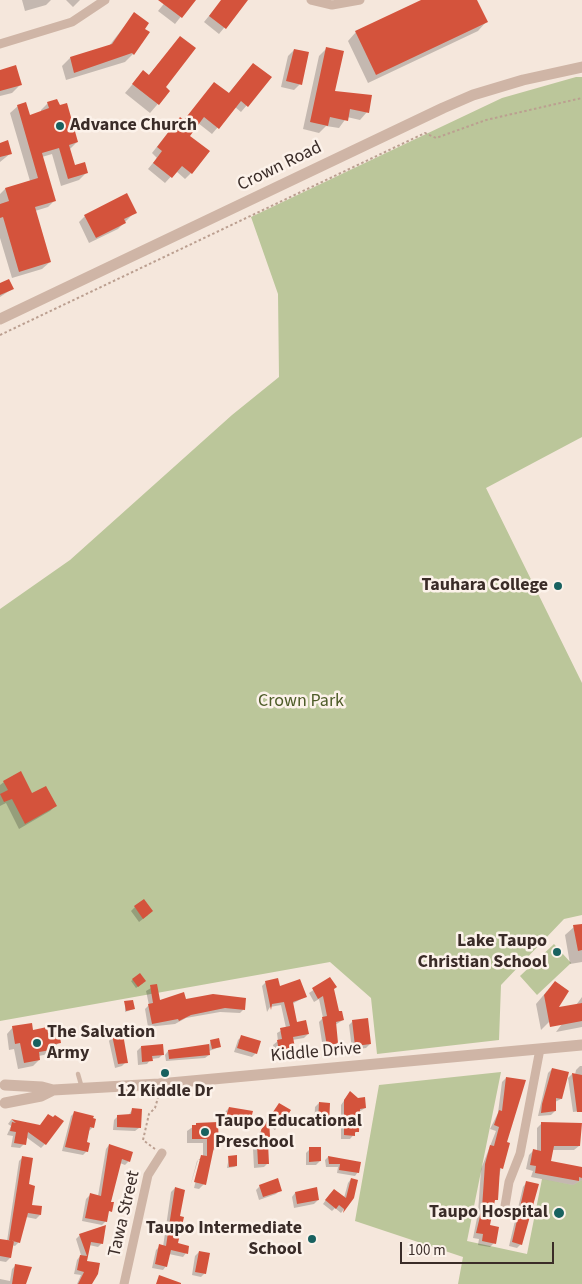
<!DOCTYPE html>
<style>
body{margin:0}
#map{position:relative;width:582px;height:1284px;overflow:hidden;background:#f5e7dc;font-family:"Source Sans 3",sans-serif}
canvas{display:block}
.scale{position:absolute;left:400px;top:1242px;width:154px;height:22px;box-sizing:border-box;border:2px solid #3a2c28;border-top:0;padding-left:6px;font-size:15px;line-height:18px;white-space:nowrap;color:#3a2c28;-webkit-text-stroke:4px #fcf2ea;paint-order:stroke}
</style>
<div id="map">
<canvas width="582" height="1284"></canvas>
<div class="scale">100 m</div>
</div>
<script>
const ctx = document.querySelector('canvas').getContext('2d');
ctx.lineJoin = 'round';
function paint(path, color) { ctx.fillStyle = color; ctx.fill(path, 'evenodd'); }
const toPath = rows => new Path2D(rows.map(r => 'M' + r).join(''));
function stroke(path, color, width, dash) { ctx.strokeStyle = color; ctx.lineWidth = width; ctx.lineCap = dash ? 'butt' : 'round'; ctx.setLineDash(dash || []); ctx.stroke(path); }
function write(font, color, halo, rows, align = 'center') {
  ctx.font = font + ' "Source Sans 3",sans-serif'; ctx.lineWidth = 5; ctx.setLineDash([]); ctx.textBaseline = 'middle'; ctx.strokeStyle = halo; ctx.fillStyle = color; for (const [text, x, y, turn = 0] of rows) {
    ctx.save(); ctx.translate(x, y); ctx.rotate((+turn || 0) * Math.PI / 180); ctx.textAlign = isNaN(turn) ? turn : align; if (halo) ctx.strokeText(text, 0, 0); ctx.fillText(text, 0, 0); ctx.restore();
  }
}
const green = toPath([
 [576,77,582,77,582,437,486,488,582,683,582,915,564,919,501,985,499,1040,377,1054,371,998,330,962,0,1021,0,609,70,560,232,415,279,377,278,294,251,217,502,98],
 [554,944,571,963,537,995,520,976],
 [501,1072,467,1241,527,1254,542,1179,573,1185,582,1180,582,1284,458,1284,463,1257,355,1221,379,1085]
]);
const shadow = toPath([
 [22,0,51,0,46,5,25,11],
 [66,0,80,0,73,7],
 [167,0,194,0,175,24,158,11],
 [222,0,247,0,219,34,204,22],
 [424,0,476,0,486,22,478,31,368,83,348,41,356,32],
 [134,14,133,54,125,62,66,80,62,66,70,58,109,46],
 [180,38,164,87,169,91,150,113,125,93,143,72,148,76],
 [327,48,334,92,367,112,360,120,347,117,339,128,326,126,319,133,303,129,319,56],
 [294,50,300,84,294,90,281,87,288,56],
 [253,64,270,78,241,112,235,107,212,134,198,123,188,136,191,173,185,179,176,171,165,183,148,169,157,158,152,153,174,125,228,94],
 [0,71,21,84,12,93,0,96],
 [48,103,77,142,69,150,74,167,86,173,79,180,61,186,52,154,42,157,55,200,48,207,35,211,50,262,42,269,12,278,0,238,0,194,5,189,30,181,10,113,18,106,29,116,41,112,41,110],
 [0,144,11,153,0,162],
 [135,212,118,229,89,243,79,222,85,216],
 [0,284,12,289,0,297],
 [4,782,31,794,55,806,50,811,19,829,6,803,0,806,0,785],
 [135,907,148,915,139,922,131,911],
 [582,925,582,962,570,964,565,935,574,927],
 [140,975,143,983,136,988,131,981],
 [330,979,338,1013,343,1020,335,1025,337,1043,333,1047,323,1049,319,1022,323,1018,319,999,314,1002,309,993],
 [266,982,305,997,292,1004,296,1024,308,1034,304,1038,292,1040,293,1048,289,1051,275,1054,273,1045,278,1041,277,1033,286,1028,281,1005,270,1007,267,1012,262,986],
 [156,985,159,1002,185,1001,244,1009,240,1013,220,1012,186,1018,175,1024,148,1027,145,1009,149,1005,146,991],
 [547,991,567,991,549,1022,541,1030,536,1004],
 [582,997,582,1027,556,1032],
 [125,1002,134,1009,125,1012],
 [353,1021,370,1044,366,1048,352,1050,349,1025],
 [13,1027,47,1034,60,1042,44,1055,38,1056,39,1060,33,1066,18,1069,14,1049,9,1050,7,1034],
 [242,1036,256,1053,252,1057,234,1052,238,1040],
 [112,1037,126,1062,122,1066,115,1068,109,1041],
 [211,1041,220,1047,209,1051,209,1055,205,1058,166,1061,165,1055,168,1051,209,1045],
 [141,1047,163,1054,159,1058,151,1059,147,1064,138,1065,137,1051],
 [580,1066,582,1066,582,1111,573,1112,568,1078,572,1074,575,1075,576,1070],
 [552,1069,561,1099,555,1102,555,1111,551,1115,538,1116,548,1073],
 [506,1078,506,1143,489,1226,494,1243,490,1247,478,1245,479,1239,473,1238,478,1213,481,1169,496,1131,490,1129,498,1113,502,1082],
 [350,1092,365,1108,359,1112,357,1131,350,1139,341,1139,341,1105],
 [319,1103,328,1124,324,1128,314,1128,315,1107],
 [229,1108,249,1122,245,1126,223,1120,225,1112],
 [276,1108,289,1110,275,1130,268,1125,268,1136,265,1140,259,1140,258,1135],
 [132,1110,139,1128,135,1131,113,1130,114,1120,118,1116,128,1116],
 [75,1112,93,1127,89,1131,86,1143,87,1151,83,1155,62,1151,71,1116],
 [11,1120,40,1126,45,1144,41,1148,26,1137,24,1144,20,1148,11,1147,13,1136,7,1135,11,1126,8,1124],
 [542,1123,579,1146,574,1150,552,1150,549,1162,582,1168,582,1180,573,1185,531,1177,533,1171,526,1169,529,1155,533,1151,537,1151,537,1128],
 [197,1124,217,1146,212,1152,204,1184,199,1189,194,1188,201,1160,198,1160,190,1187,197,1161,203,1156,203,1143,187,1143,187,1131],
 [109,1145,129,1161,125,1165,120,1163,106,1221,102,1225,82,1221,86,1199,90,1195,98,1196,106,1149],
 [257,1145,268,1163,264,1167,254,1168,253,1149],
 [310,1149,320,1161,316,1165,306,1165,306,1153],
 [23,1157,30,1206,41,1207,40,1215,36,1219,26,1217,19,1242,15,1246,12,1245,10,1258,6,1262,0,1261,0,1240,7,1241,19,1161],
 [229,1157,236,1166,234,1167,227,1168],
 [328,1157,358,1172,355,1176,337,1173,338,1167,326,1167,325,1160],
 [351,1179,353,1197,341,1213,335,1208,332,1211,323,1204,330,1194,344,1198,348,1183],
 [526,1183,521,1244,517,1248,509,1246,523,1187],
 [260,1186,280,1190,276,1194,259,1200,256,1190],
 [175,1188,177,1244,186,1253,183,1257,169,1254,166,1266,163,1270,152,1268,156,1250,160,1246,163,1247,171,1192],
 [295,1193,318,1200,314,1204,294,1208,292,1197],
 [80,1235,102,1243,98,1247,89,1245,86,1262,91,1284,77,1284,81,1275,74,1274,77,1260,81,1255,76,1239],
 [199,1252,205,1273,201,1277,192,1275,195,1256],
 [15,1266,25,1284,0,1284,0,1279,10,1281,12,1269]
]);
const building = toPath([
 [158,0,196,0,182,18],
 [221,0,248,0,226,29,209,16],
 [421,0,477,0,488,22,376,75,355,31],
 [134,12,149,23,145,29,150,32,134,55,132,53,74,73,70,57,112,44],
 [180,36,196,48,166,87,170,91,159,105,132,84,143,70,149,75],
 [326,47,344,51,335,91,372,95,369,113,350,109,348,121,330,117,328,126,310,122],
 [294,49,309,52,302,85,286,81],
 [253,63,272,77,248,107,241,101,219,129,204,117,190,136,210,151,192,174,182,166,172,178,153,163,162,151,157,147,180,117,184,120,214,82,229,93],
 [16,65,22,85,0,91,0,70],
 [57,99,60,105,67,103,78,142,69,145,75,165,85,162,88,173,68,179,59,148,42,153,56,201,35,207,51,262,19,272,3,217,0,218,0,204,9,201,5,188,38,178,17,105,26,102,30,115,49,108,47,102],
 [8,140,12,154,0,157,0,143],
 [127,193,137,213,124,219,126,223,96,238,84,215],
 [9,279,14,289,0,295,0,283],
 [21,771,32,793,46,786,57,806,25,824,12,799,4,802,0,794,8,790,3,781],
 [144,899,153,911,143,919,134,906],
 [582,924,582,950,578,951,573,925],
 [140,973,146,981,138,987,132,979],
 [330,977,337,987,334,989,339,1011,342,1011,344,1020,336,1022,338,1043,327,1046,322,1017,327,1016,323,996,318,999,312,988],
 [278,978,280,986,300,979,307,997,293,1002,297,1022,306,1020,309,1034,293,1037,295,1048,279,1051,277,1040,282,1039,280,1028,290,1026,284,1002,272,1004,271,1010,265,981],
 [555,981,569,991,559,1007,582,1003,582,1021,550,1027,544,995],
 [157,984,160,1000,184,992,186,999,213,994,246,998,245,1010,225,1008,191,1015,179,1021,178,1019,152,1024,148,1004,153,1003,150,985],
 [133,1000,135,1009,126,1011,124,1001],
 [368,1018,371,1044,355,1046,352,1020],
 [32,1023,33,1030,47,1027,48,1033,59,1031,61,1043,50,1045,51,1050,39,1052,40,1060,24,1063,20,1043,15,1044,12,1026],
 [123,1034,128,1063,118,1064,112,1035],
 [241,1035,261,1041,257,1054,237,1048],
 [219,1038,221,1047,212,1049,210,1040],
 [163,1044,164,1055,152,1056,153,1061,142,1062,141,1046],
 [209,1044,210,1055,169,1059,168,1050],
 [552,1068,569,1072,562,1099,556,1098,556,1111,541,1113,542,1104],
 [572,1073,582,1075,582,1112,577,1112],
 [506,1077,526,1080,507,1142,510,1143,503,1169,500,1168,498,1200,495,1200,490,1225,499,1227,496,1244,482,1241,483,1234,476,1233,482,1208,485,1164,490,1145,494,1146,499,1127,494,1125,499,1110,502,1111],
 [350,1091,358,1098,365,1097,366,1108,360,1109,359,1132,355,1132,355,1136,344,1135,344,1100],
 [319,1102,330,1103,329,1125,318,1124],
 [279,1103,291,1110,280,1127,269,1120,270,1137,262,1137,261,1130],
 [229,1107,253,1111,250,1122,226,1117],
 [132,1108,142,1109,141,1128,117,1127,117,1115,131,1114],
 [74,1111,94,1116,93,1118,96,1119,94,1128,90,1127,87,1142,90,1143,88,1152,65,1147],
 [48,1114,53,1117,55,1115,64,1121,46,1145,28,1132,26,1145,14,1143,16,1132,10,1131,12,1122,16,1123,11,1119,40,1125],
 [218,1122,219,1147,214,1147,206,1185,194,1182,201,1155,207,1156,207,1139,192,1139,192,1125,196,1125,196,1123],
 [541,1122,582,1123,580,1146,554,1146,551,1161,582,1167,582,1178,579,1177,579,1181,535,1173,536,1166,530,1165,533,1149,541,1151],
 [268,1143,269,1164,258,1164,257,1144],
 [109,1144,133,1152,130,1162,122,1159,111,1202,114,1202,112,1212,109,1211,107,1222,85,1218,90,1193,101,1196],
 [309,1147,321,1147,321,1161,309,1162],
 [237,1155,237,1166,229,1167,228,1156],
 [22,1156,33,1158,29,1184,35,1186,32,1205,42,1206,41,1215,28,1213,20,1243,9,1240],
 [328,1156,361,1162,359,1173,339,1170,340,1164,329,1164],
 [278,1178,282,1191,263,1197,259,1185],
 [351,1178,358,1180,354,1198,343,1213,344,1209,339,1205,336,1209,325,1200,334,1189,346,1198],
 [526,1181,539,1184,522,1245,512,1242],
 [175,1187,185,1190,180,1216,184,1217,178,1243,189,1246,188,1254,171,1250,167,1267,155,1264,159,1244,166,1246],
 [317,1187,319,1200,297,1204,295,1192],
 [106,1225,103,1244,91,1242,87,1261,100,1263,98,1274,92,1284,78,1284,84,1272,77,1270,80,1255,87,1256,79,1234],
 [0,1239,14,1241,11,1258,0,1256],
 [199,1251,210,1253,206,1274,195,1272],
 [15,1264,32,1267,26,1284,12,1284],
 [159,1275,181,1283,181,1284,156,1284]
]);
const path = toPath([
 [0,335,425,133,436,138,486,120,582,98],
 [155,1149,143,1140,149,1114,155,1108,159,1094]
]);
const service = toPath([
 [78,1074,82,1088]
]);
const minor = toPath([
 [311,0,332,5,360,0],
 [0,44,72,22,105,0],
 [505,1206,509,1182,520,1154,540,1049],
 [124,1284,148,1175,162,1153]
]);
const tertiary = toPath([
 [0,319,443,108,473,95,523,80,582,67],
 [5,1085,42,1087,53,1090,159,1084,582,1045],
 [5,1103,41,1096,53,1090]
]);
const markers = [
 [60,126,5,"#18615f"],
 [558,586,5,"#18615f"],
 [557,952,5,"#18615f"],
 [37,1043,5,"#18615f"],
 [165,1073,5,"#18615f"],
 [205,1132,5,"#18615f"],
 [559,1213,6,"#18615f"],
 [312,1239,5,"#18615f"]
];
const poiNames = [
 ["Advance Church",70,126,"left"],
 ["Tauhara College",548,586],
 ["Lake Taupo",547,942],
 ["Christian School",547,963],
 ["The Salvation",47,1033,"left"],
 ["Army",47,1054,"left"],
 ["12 Kiddle Dr",165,1092,"center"],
 ["Taupo Educational",215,1122,"left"],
 ["Preschool",215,1143,"left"],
 ["Taupo Hospital",548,1213],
 ["Taupo Intermediate",302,1229],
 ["School",302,1250]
];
const streetNames = [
 ["Crown Road",280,167,-26],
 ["Kiddle Drive",316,1053,-5],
 ["Tawa Street",125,1214,-77]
];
const parkNames = [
 ["Crown Park",301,702]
];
paint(green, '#bbc69a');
paint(shadow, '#0003');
paint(building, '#d4533c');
stroke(path, '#bb9f90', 2, [2.5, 2.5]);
stroke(service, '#cfb5a6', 4.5);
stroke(minor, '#cfb5a6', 9);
stroke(tertiary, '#cfb5a6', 11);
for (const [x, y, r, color] of markers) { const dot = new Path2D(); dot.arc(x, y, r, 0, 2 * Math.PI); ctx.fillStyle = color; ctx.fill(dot); stroke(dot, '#fcf2ea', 2); }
write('bold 18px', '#3a2c28', '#fcf2ea', poiNames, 'right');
write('18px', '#3a2c28', '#fcf2ea', streetNames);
write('18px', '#4e5c29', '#fcf2ea', parkNames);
</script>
